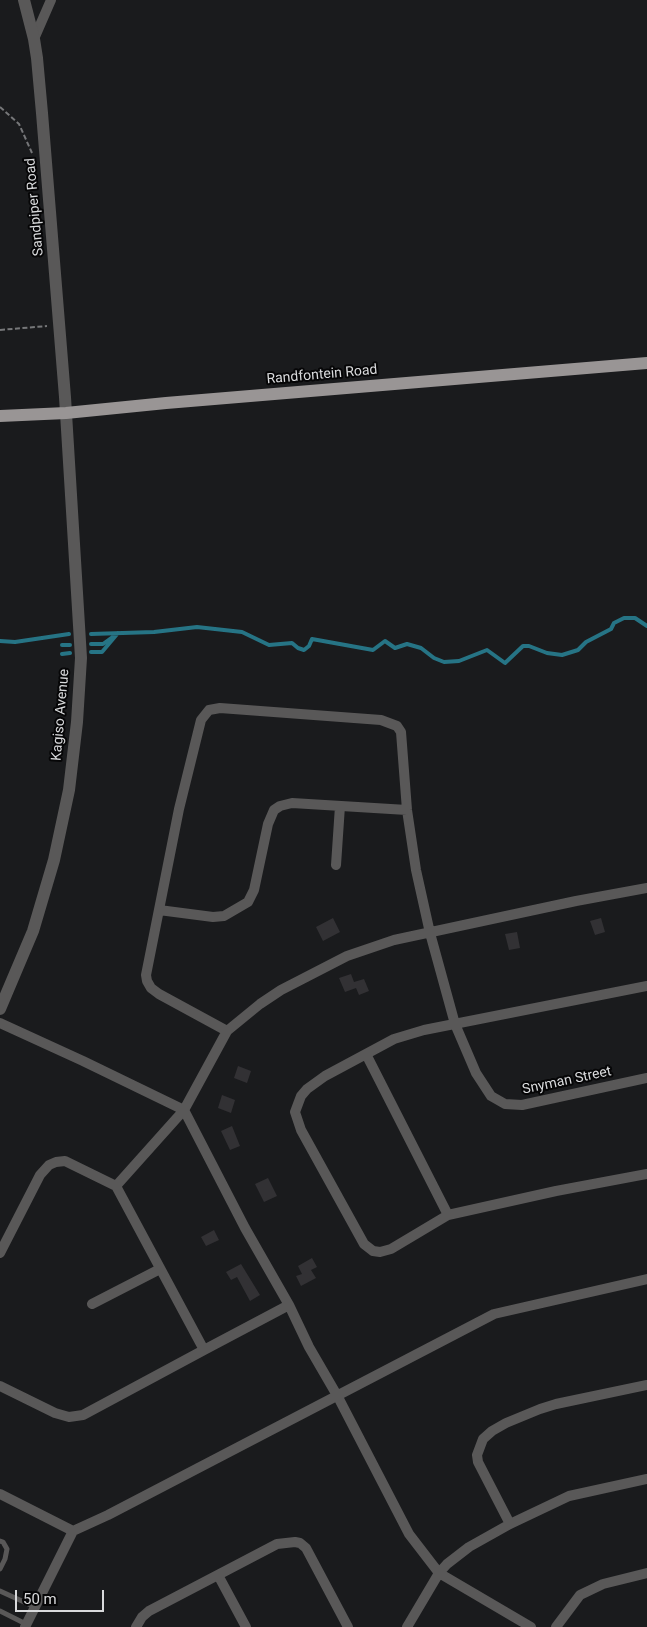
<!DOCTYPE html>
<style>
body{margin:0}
#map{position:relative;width:647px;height:1627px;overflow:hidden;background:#1a1b1d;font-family:Roboto,sans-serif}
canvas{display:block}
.scale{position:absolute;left:15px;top:1590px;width:89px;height:22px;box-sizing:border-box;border:2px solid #d9dadc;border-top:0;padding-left:6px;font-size:15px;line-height:18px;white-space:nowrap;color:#d9dadc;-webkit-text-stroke:4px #060607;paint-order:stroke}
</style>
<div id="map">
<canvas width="647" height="1627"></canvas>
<div class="scale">50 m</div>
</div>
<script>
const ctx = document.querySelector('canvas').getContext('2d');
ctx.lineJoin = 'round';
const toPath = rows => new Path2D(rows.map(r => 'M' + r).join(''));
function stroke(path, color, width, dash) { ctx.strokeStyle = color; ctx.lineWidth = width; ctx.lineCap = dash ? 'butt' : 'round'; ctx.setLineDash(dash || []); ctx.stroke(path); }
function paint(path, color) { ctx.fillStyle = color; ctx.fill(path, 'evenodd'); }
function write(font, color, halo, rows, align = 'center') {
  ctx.font = font + ' Roboto,sans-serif'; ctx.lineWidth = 4; ctx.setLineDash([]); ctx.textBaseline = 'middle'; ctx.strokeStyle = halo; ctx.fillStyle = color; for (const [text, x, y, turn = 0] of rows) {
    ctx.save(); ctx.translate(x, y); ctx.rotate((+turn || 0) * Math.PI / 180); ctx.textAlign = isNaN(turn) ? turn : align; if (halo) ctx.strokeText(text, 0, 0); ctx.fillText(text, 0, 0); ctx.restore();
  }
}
const stream = toPath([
 [91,634,154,632,197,627,242,632,269,645,292,643,298,648,304,650,309,646,312,639,373,650,385,641,395,648,407,644,421,648,434,658,444,662,459,661,487,650,505,663,523,646,529,646,547,653,562,655,578,650,586,642,611,629,614,623,624,618,635,618,647,626],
 [0,641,15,642,69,634],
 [91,644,103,644,114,636],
 [62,645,70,645],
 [91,652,102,652,118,633],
 [62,654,70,653]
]);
const building = toPath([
 [333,918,340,932,323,941,316,927],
 [601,918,605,932,595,935,590,921],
 [517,932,520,948,509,950,505,934],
 [351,974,354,982,364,979,369,991,359,995,356,988,345,992,339,978],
 [238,1066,251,1071,247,1083,234,1078],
 [222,1095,235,1100,231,1113,218,1108],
 [232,1126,240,1146,230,1150,221,1131],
 [268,1178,277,1196,264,1202,255,1184],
 [214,1230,219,1240,206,1246,201,1237],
 [312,1258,317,1267,311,1270,316,1278,301,1286,296,1276,302,1274,298,1266],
 [241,1264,260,1295,250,1301,237,1277,231,1280,226,1272]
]);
const path = toPath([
 [0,107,19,124,32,153],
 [0,330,47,326]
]);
const service = toPath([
 [0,1541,3,1542,7,1549,5,1559,0,1569],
 [0,1591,35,1607],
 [0,1611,26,1624]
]);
const minor = toPath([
 [34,39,51,0],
 [336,865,340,806],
 [159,910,213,917,224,916,248,902,254,890,268,824,274,810,280,806,292,803,407,810],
 [647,986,424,1030,394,1039,325,1076,307,1089,301,1096,295,1112,301,1130,364,1244,373,1251,380,1252,391,1249,448,1215,556,1191,647,1174],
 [0,1023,83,1061,184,1110,245,1228,289,1305,309,1347,338,1397,409,1534,439,1573,531,1627],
 [227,1031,159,994,151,988,147,981,146,975,179,809,201,720,209,710,220,708,381,720,397,726,401,732,407,810,416,870,430,933,455,1024,476,1073,491,1096,505,1104,522,1105,647,1078],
 [366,1054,448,1215],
 [116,1186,184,1110,227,1031,260,1004,281,990,347,956,394,940,576,901,647,888],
 [0,1253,40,1175,49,1165,56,1162,65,1161,116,1186,204,1350,83,1415,69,1417,55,1413,0,1386],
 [92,1304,160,1269],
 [204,1350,289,1305],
 [0,1494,73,1531,108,1515,494,1314,647,1279],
 [510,1524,478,1462,477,1455,483,1439,492,1431,506,1423,540,1409,556,1404,647,1385],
 [218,1575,246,1627],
 [25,1627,73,1531],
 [136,1627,142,1617,149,1611,277,1544,295,1542,300,1543,306,1548,348,1627],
 [407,1627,439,1573,447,1564,469,1547,510,1524,569,1496,647,1479],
 [556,1627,580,1595,603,1584,647,1573]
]);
const tertiary = toPath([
 [0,1009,33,931,54,860,69,790,77,722,81,658,65,397,42,113,37,58,34,39,24,0]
]);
const primary = toPath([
 [0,416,66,413,166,403,647,363]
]);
const streetNames = [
 ["Sandpiper Road",35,207,-95],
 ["Randfontein Road",322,375,-5],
 ["Kagiso Avenue",61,715,-85],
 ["Snyman Street",567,1081,-12]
];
stroke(stream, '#267485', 4);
paint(building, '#323134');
stroke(path, '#767779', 2, [5, 2.5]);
stroke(service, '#595858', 5);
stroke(minor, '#595858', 10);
stroke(tertiary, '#595858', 12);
stroke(primary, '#999595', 12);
write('14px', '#d9dadc', '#060607', streetNames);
</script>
